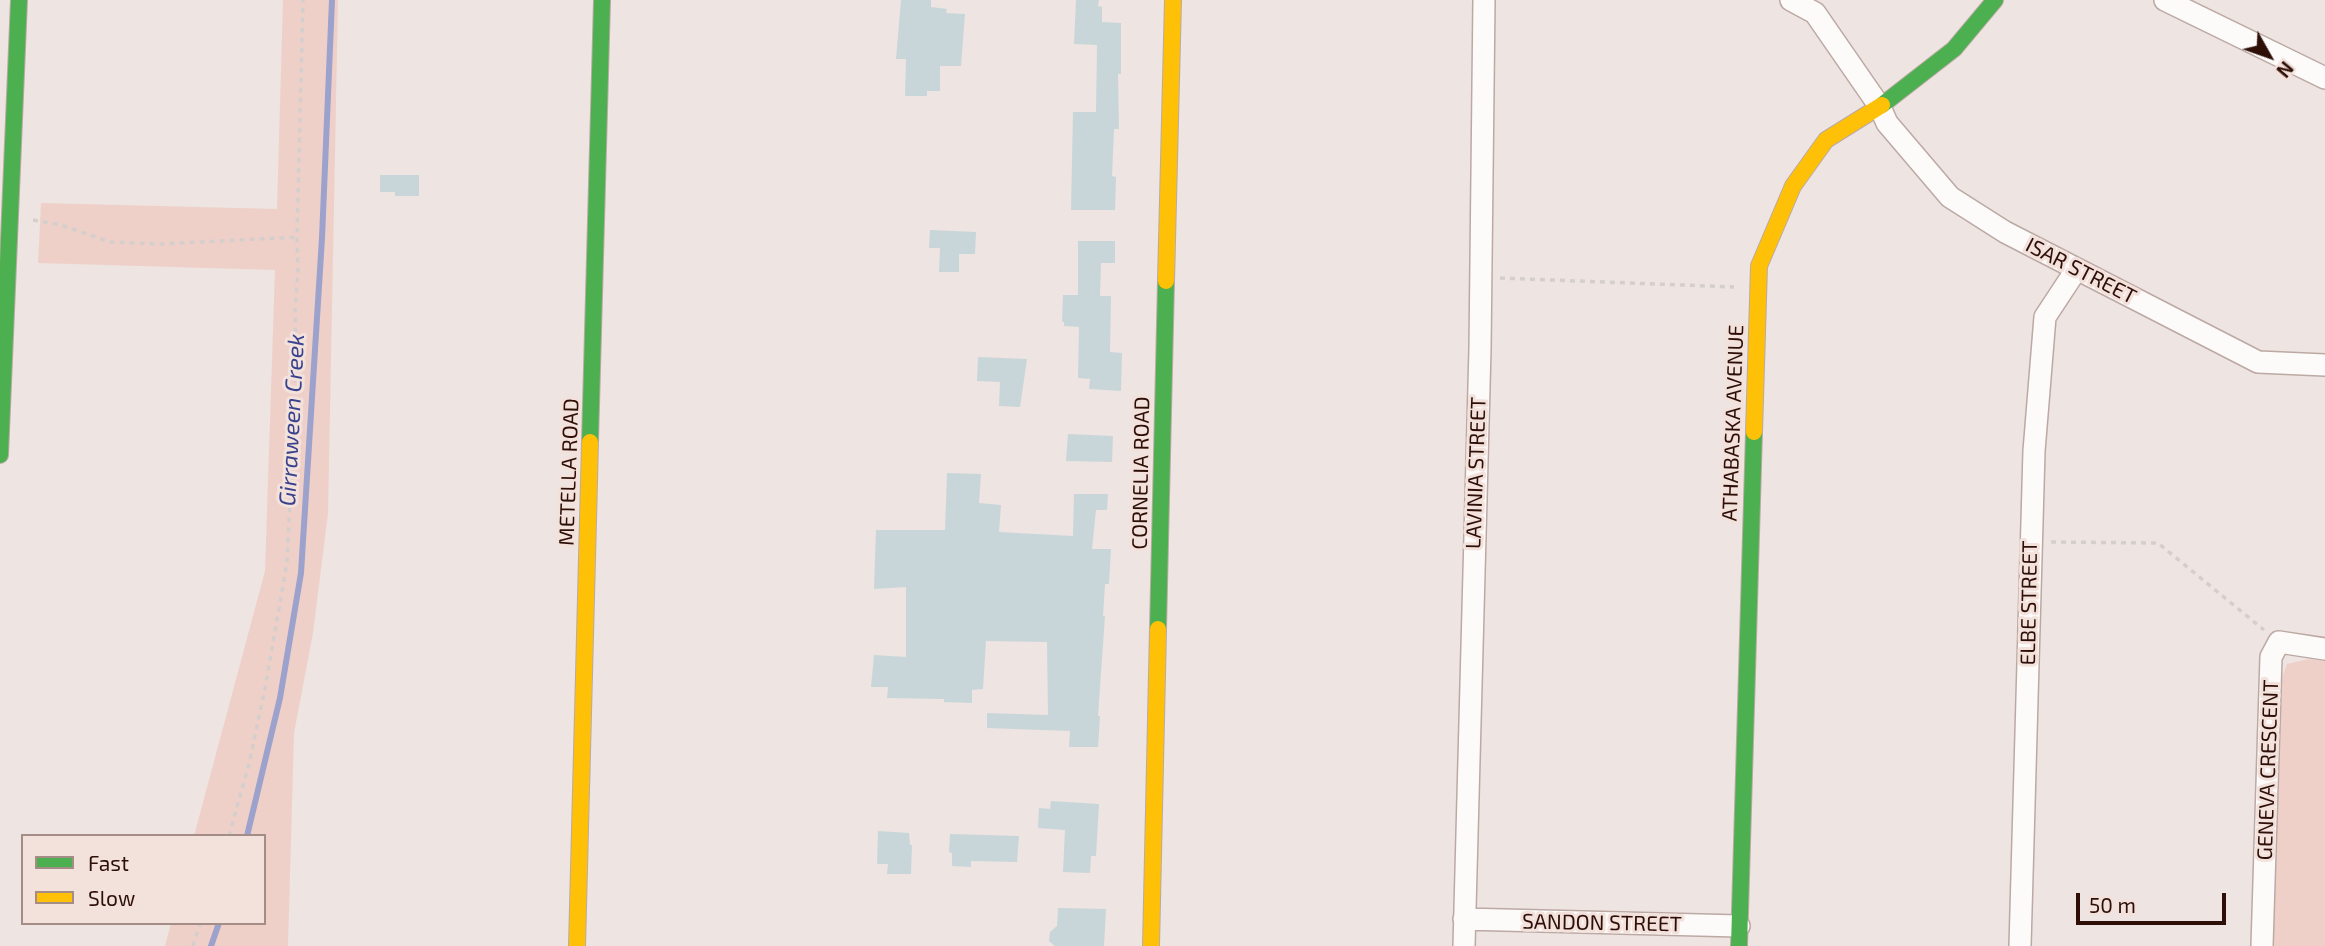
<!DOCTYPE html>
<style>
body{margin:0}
#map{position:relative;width:2325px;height:946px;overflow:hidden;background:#eee4e1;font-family:"Exo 2",sans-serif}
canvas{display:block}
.legend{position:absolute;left:21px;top:834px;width:245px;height:91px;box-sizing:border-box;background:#f3e1dc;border:2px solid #a48d87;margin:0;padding:9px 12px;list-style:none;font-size:21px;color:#2e0f08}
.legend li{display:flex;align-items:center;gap:14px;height:35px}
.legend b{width:35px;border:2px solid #a48d87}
.north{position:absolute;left:2234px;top:21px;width:70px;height:70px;-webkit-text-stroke:5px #f3e1dc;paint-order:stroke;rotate:130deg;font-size:19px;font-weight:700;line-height:28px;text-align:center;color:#2e0f08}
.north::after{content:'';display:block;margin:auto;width:24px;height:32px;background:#2e0f08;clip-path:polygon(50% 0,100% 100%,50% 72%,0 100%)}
.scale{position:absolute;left:2076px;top:893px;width:150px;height:32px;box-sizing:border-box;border:4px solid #2e0f08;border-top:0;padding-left:9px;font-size:21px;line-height:24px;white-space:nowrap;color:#2e0f08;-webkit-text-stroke:5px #f3e1dc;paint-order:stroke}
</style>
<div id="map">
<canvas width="2325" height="946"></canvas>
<ul class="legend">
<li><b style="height:9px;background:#4caf50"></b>Fast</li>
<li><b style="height:9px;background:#ffc107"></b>Slow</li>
</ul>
<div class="north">N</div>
<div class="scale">50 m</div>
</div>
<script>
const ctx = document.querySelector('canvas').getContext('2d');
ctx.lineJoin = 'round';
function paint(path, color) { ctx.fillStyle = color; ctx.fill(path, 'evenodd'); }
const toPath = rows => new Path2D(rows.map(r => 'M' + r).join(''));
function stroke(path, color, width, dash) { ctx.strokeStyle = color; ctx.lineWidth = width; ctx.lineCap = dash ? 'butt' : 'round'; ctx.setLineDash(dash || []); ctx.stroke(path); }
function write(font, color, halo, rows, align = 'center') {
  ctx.font = font + ' "Exo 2",sans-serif'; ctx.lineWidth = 6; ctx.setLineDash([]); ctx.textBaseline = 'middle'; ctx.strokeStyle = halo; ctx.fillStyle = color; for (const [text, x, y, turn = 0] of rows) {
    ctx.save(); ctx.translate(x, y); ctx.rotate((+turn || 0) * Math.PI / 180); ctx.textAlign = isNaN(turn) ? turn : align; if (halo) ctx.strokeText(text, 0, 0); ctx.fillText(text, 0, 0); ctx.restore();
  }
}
const green = toPath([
 [283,0,338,0,328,513,313,633,294,733,288,946,165,946,171,923,264,923,264,836,194,836,265,571,275,270,38,263,41,203,277,209],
 [2309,659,2325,661,2325,946,2272,946,2282,678,2287,664]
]);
const stream = toPath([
 [247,836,280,698,301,573,322,238,332,0],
 [211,946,219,923]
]);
const building = toPath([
 [901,0,931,0,931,7,947,9,946,13,965,14,961,66,940,66,940,91,927,91,927,96,905,96,906,59,896,59],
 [1076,0,1099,0,1098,6,1102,7,1102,22,1121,23,1121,74,1118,74,1119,129,1114,129,1112,176,1116,177,1115,210,1071,210,1073,112,1096,112,1097,45,1074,44],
 [380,175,419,175,419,196,395,196,395,192,380,192],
 [930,230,976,232,975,254,959,254,959,272,939,272,940,248,929,248],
 [1078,241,1115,241,1115,263,1101,263,1100,296,1111,296,1110,352,1122,353,1121,391,1089,389,1090,379,1078,378,1079,327,1064,326,1064,322,1062,322,1063,295,1078,295],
 [978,357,1027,359,1020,407,999,406,1000,382,977,381],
 [1068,434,1113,436,1112,462,1066,461],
 [947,473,981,474,979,503,1001,505,999,532,1073,536,1074,494,1108,494,1107,510,1096,510,1092,549,1111,549,1109,584,1105,584,1103,616,1105,616,1098,716,1100,716,1098,747,1069,747,1070,731,987,728,987,713,1048,715,1047,642,986,641,983,689,972,690,972,703,944,702,944,699,887,698,888,687,871,687,874,655,906,657,906,587,874,589,876,530,945,530],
 [1051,801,1099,804,1096,856,1091,856,1090,873,1063,872,1065,830,1038,828,1039,808,1050,809],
 [878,831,909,833,910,845,912,845,911,874,887,874,888,864,877,864],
 [950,834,1019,836,1017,862,971,861,971,867,952,866,952,853,949,852],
 [1058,908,1106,909,1104,946,1055,946,1049,941,1050,932,1057,926]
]);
const path = toPath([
 [33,220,61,225,110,242,161,244,297,237],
 [1500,278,1734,287],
 [2051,542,2158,543,2264,630],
 [229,836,250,760,266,683,287,562,296,381,295,309,298,272,297,237,303,0],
 [193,946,200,923]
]);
const street = toPath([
 [1791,0,1815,13,1880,107,1887,123,1950,197,2005,232,2258,362,2325,365],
 [2165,0,2325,78],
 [1464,919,1739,926],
 [1464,946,1480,349,1484,0],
 [2020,946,2034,451,2045,317,2076,270],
 [2262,946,2271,657,2279,642,2325,649]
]);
const fast = toPath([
 [1882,105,1954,49,1995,0],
 [590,442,602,0],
 [0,455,19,0],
 [1158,629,1166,281],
 [1739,946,1754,432]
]);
const slow = toPath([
 [1166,281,1173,0],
 [1754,432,1759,266,1793,186,1826,140,1882,105],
 [577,946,590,442],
 [1151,946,1158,629]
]);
const streetNames = [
 ["ISAR STREET",2081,271,27],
 ["ATHABASKA AVENUE",1733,423,-88],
 ["METELLA ROAD",569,472,-88],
 ["CORNELIA ROAD",1141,473,-89],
 ["LAVINIA STREET",1476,473,-88],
 ["ELBE STREET",2029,603,-89],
 ["GENEVA CRESCENT",2268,770,-88],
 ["SANDON STREET",1602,923,1]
];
const waterNames = [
 ["Girraween Creek",292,420,-87]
];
paint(green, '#efd0c8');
stroke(stream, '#9ca2cc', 6);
paint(building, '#c8d6d9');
stroke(street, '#bca9a4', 24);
stroke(fast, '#bca9a4', 18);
stroke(slow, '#bca9a4', 18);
stroke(path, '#d4cfcd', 3.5, [5, 5]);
stroke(street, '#fcfbfa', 21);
stroke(fast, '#4caf50', 16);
stroke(slow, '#ffc107', 16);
write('21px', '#2e0f08', '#f3e1dc', streetNames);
write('italic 23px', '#39428d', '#f3e1dc', waterNames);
</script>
